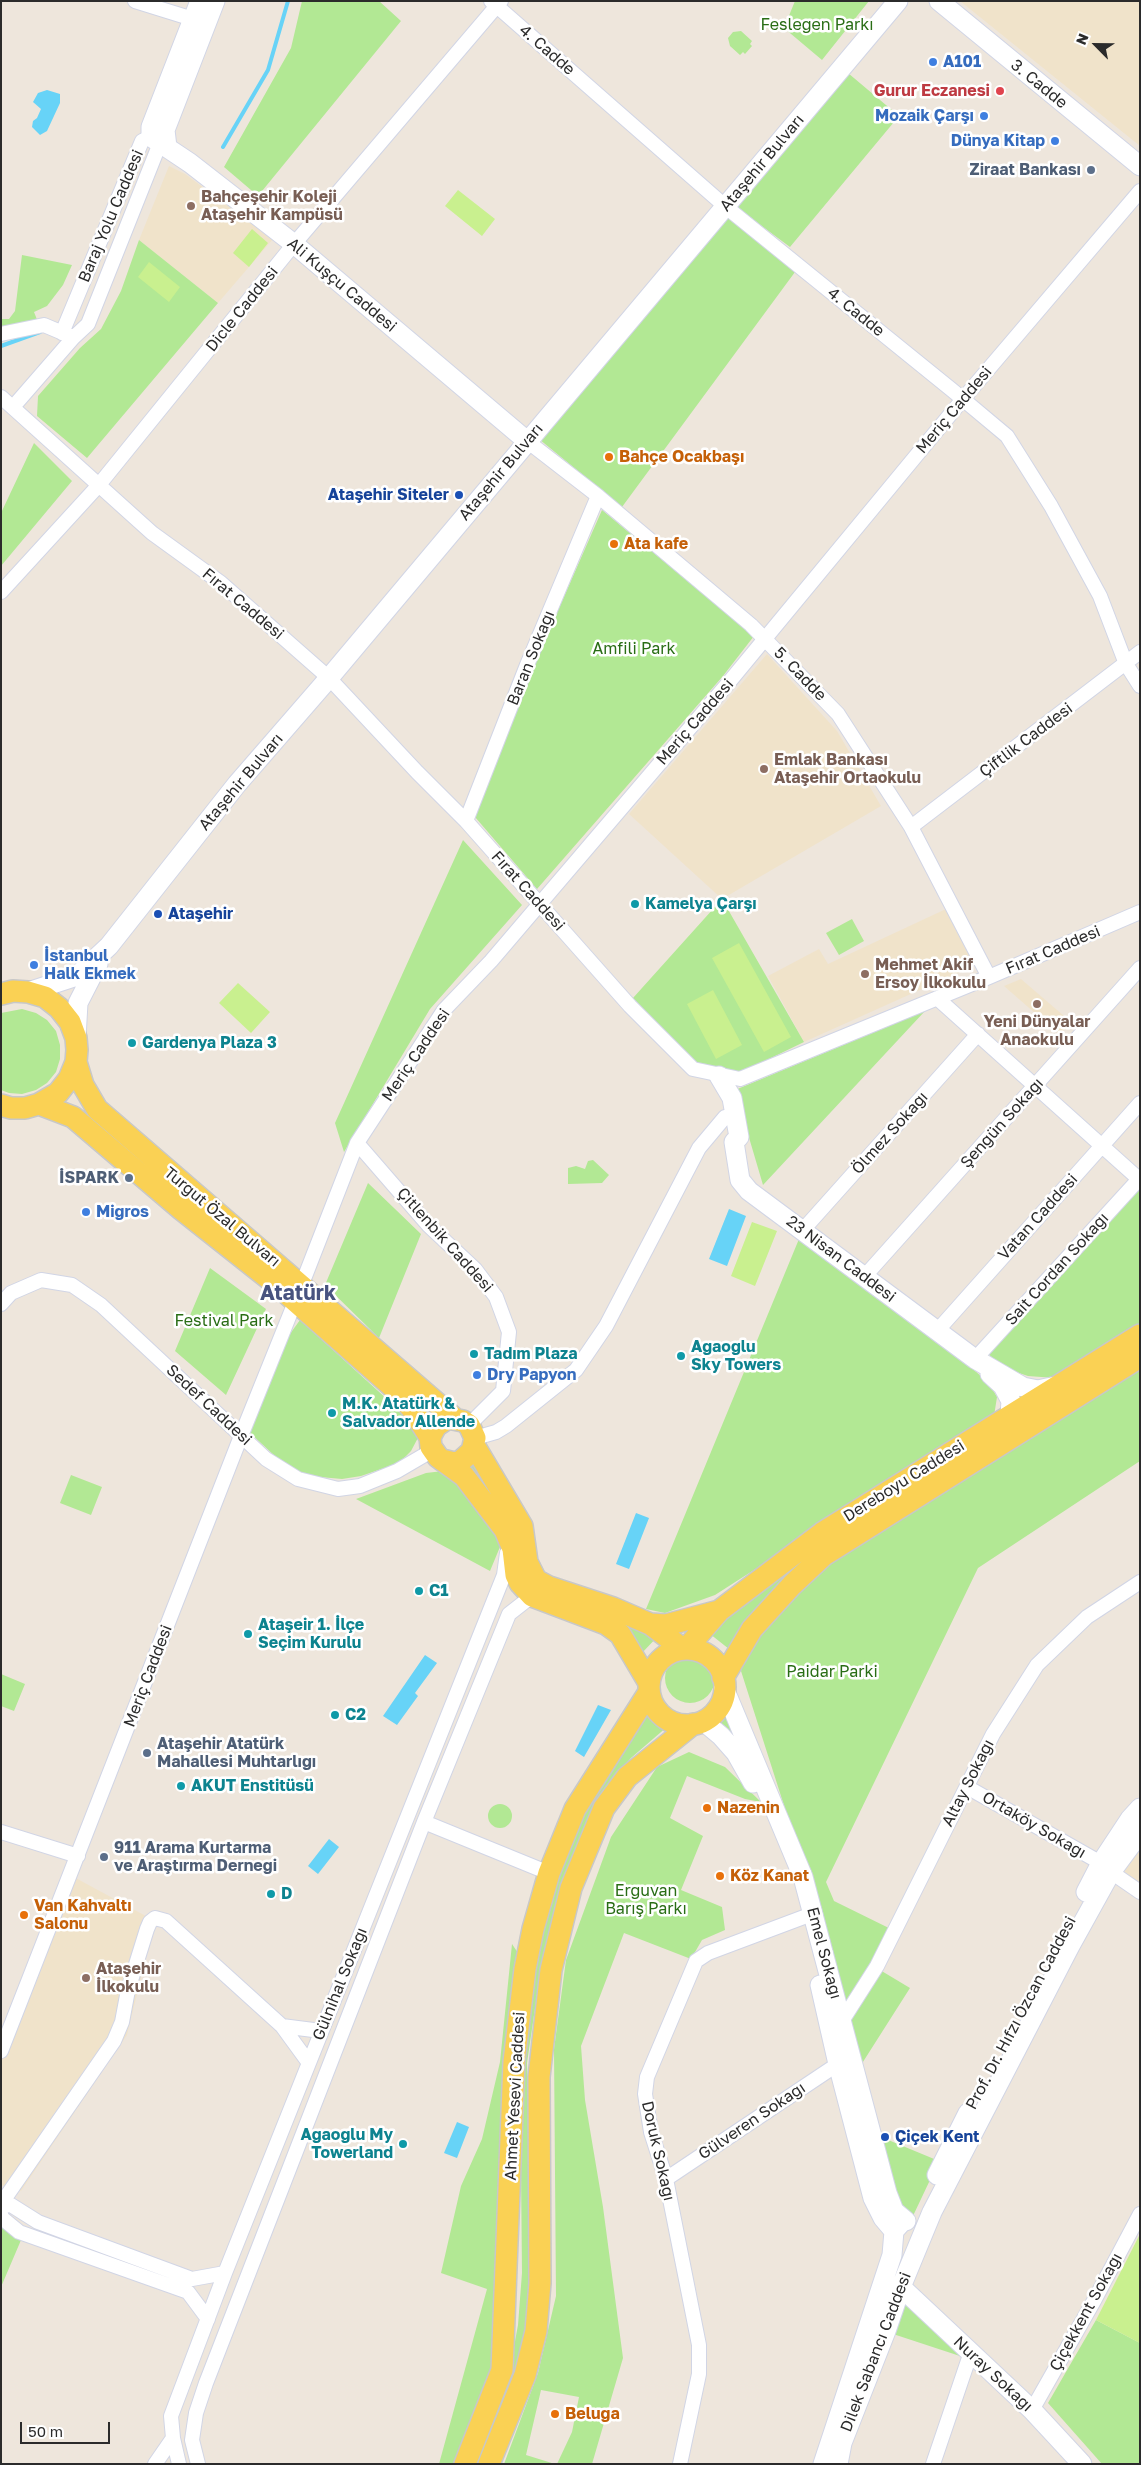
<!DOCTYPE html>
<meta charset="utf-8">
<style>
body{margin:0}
#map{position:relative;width:1141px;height:2465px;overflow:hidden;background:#eee6dc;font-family:"Golos Text",sans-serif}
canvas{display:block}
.frame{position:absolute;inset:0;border:2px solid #2b2b2b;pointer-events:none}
.north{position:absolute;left:1071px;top:20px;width:50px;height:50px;-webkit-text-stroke:4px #fff;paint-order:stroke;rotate:293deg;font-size:14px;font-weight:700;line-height:20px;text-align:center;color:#2b2b2b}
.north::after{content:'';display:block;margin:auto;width:18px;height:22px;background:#2b2b2b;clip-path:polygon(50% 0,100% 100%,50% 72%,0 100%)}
.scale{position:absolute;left:20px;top:2422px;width:90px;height:22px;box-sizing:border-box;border:2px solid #2b2b2b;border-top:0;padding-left:6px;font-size:15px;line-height:18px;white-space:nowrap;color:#2b2b2b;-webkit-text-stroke:4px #fff;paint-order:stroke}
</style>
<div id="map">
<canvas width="1141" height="2465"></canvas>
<div class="frame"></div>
<div class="north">N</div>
<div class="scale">50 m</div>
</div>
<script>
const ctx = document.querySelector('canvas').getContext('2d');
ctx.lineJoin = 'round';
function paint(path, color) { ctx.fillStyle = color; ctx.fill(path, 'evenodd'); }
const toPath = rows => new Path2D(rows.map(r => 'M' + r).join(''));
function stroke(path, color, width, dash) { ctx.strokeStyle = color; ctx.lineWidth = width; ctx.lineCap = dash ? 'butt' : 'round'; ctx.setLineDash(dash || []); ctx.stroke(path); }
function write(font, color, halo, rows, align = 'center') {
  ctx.font = font + ' "Golos Text",sans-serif'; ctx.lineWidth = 5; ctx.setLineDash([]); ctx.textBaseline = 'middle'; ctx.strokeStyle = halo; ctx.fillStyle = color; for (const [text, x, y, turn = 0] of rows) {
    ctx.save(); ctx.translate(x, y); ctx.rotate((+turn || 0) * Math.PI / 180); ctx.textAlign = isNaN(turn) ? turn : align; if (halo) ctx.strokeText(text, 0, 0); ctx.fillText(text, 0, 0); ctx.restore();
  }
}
const education = toPath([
 [960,1,1140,1,1140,146],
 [169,166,185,174,273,239,218,303,139,240],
 [767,654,837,731,881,806,722,899,629,814],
 [946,909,969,955,962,971,804,1042,768,976,819,949,828,964],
 [1021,979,1071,1022,1060,1035,1004,986],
 [1140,1844,1140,1886,1122,1874],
 [72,1876,155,1921,127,2035,21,2191,1,2185,1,2054]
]);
const green = toPath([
 [302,1,379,1,401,21,258,196,224,167,291,48],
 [795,1,869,1,822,60,784,28],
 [741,31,752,41,750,44,752,46,745,54,743,52,740,55,730,46,728,38,733,32],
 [848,73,899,116,790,247,735,206],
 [727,217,795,272,622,507,539,439],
 [139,240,218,303,87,458,37,416,38,396,80,348,101,329,121,291],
 [22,255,72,265,63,285,47,306,34,312,38,322,1,328,1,319,9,319,15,311],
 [34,443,72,481,1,566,1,513],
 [602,510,754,636,723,676,537,889,475,817,531,672],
 [463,840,522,905,430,1009,344,1152,335,1123],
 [722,899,804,1042,738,1074,693,1062,633,998],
 [852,919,864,941,839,955,826,933],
 [22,1009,36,1013,47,1020,56,1031,60,1045,60,1059,56,1072,47,1083,36,1090,22,1094,9,1093,1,1090,1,1013],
 [925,1011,763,1185,735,1090],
 [593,1160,609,1175,602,1183,568,1184,568,1168,576,1166,585,1169,588,1161],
 [1140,1180,1140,1324,1055,1378,1028,1376,1004,1368,986,1352],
 [368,1183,421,1234,379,1338,325,1285],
 [799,1239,924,1327,989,1383,997,1397,994,1416,715,1595,665,1613,646,1609],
 [210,1268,266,1309,226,1395,175,1351],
 [300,1320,410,1420,420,1434,411,1451,399,1463,361,1476,342,1479,320,1477,299,1472,277,1458,248,1431,287,1338],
 [1140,1363,1140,1461,978,1568,826,1882,834,1901,899,1933,880,1970,910,1988,861,2065,812,1893,741,1671,755,1629,792,1585],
 [473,1464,515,1523,525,1573,533,1584,660,1634,641,1654,623,1629,607,1619,535,1590,529,1584,520,1567,513,1526,469,1466],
 [443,1471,461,1481,502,1542,490,1571,356,1499,426,1473],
 [71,1475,102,1487,91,1515,60,1503],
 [914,1492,729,1649,705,1630,737,1599],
 '665 1678a25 25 0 1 1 50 0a25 25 0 1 1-50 0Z',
 [1,1674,25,1684,14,1711,1,1706],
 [732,1697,759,1777,714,1719],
 [642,1706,653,1717,668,1726,631,1758,608,1784,553,1926,538,1988,527,2063,533,2263,529,2322,516,2373,480,2464,472,2464,509,2373,518,2325,522,2273,520,2067,540,1939,557,1879,574,1833],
 [689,1752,725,1767,761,1802,745,1799,687,1776,670,1818,703,1836,681,1890,722,1907,725,1930,702,1940,691,1959,624,1933,581,2046,585,2100,603,2207,623,2358,592,2464,557,2464,572,2432,579,2397,541,2390,526,2455,555,2464,504,2464,538,2373,556,2296,554,2049,566,1960,611,1837,657,1767],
 '488 1816a12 12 0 1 1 24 0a12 12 0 1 1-24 0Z',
 [512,1944,518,1953,493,2368,456,2464,439,2464,487,2289,441,2273,461,2186,482,2139,500,2062],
 [881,2137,939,2161,912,2218,897,2213],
 [1,2214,24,2233,1,2287],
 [901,2294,969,2359,890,2333],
 [1096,2320,1140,2343,1140,2464,1102,2464,1048,2403]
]);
const pitch = toPath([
 [458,190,495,219,482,236,445,206],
 [252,229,268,243,249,267,233,253],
 [149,262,180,287,169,302,138,277],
 [739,943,791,1037,764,1052,712,958],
 [238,983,270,1012,251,1033,219,1003],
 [713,990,742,1045,716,1059,687,1004],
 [752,1222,777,1231,755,1286,731,1276],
 [1140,2234,1140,2343,1096,2320]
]);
const water = toPath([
 [47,90,60,94,60,103,47,131,40,135,32,127,33,121,37,118,41,109,33,102,38,93],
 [729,1209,746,1216,727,1266,709,1259],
 [636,1513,649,1518,629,1569,616,1564],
 [425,1655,437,1663,415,1693,418,1696,397,1725,383,1716],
 [598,1705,611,1710,584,1757,575,1751],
 [329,1839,339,1847,318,1874,308,1866],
 [457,2122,469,2127,457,2158,444,2153]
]);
const stream = toPath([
 [223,147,268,70,288,1],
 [1,346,40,332]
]);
const street = toPath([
 [135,1,193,19],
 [491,1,726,207,952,390,1007,436,1051,506,1100,596,1126,664,1140,686],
 [62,333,142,141,151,137],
 [1,334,44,325,70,336],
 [1,397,152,533,221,583,329,678,417,772,466,821,630,1006,693,1069,740,1079,989,977,1140,912],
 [13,407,73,338,88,324,160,143],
 [527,441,598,496,751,625,838,714,911,827,989,977],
 [1,592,98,486,294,244,501,1],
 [466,821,527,665,598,496],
 [911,827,1140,652],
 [937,998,1140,1180],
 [357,1143,429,1226,475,1269,496,1297,509,1332,503,1391,469,1425],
 [802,1231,978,1034],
 [864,1277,1140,968],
 [302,1284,357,1143,444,1010,491,961,730,681,963,399,1140,191],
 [1,1304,11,1293,41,1280,72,1285,101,1305,266,1459,298,1479,338,1489,360,1486,397,1471,433,1450],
 [937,1331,1140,1103],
 [975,1359,1140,1178],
 [475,1438,496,1432,506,1426,576,1370,606,1326,699,1148,725,1117],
 [967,1787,1101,1863],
 [424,1822,549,1873],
 [1,1832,78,1856],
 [1111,1872,1140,1892],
 [842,2021,877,1966,993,1734,1037,1665,1087,1617,1140,1582],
 [282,2026,321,2031],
 [1,2051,241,1436,295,1302],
 [666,2179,838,2064],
 [1,2204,114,2041,122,2022,128,1990,147,1929,150,1922,155,1918,166,1921,282,2026,309,2063],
 [1,2206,11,2205,38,2222,192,2279,225,2273],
 [1,2214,2,2218,19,2232,188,2292,208,2319],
 [1032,2410,1095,2299,1140,2214],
 [155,2464,173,2438],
 [179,2464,173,2438,171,2416,225,2273,504,1575,507,1553],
 [198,2464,192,2440,196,2413,206,2383,424,1822,509,1614,532,1596],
 [680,2464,699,2374,699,2345,666,2179,651,2132,645,2094,647,2077,696,1961,708,1953,804,1917],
 [933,2464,971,2352]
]);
const secondary = toPath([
 [200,1,151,127,151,137,190,163,294,244,527,441],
 [939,1,1140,166],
 [167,147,165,130,215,1],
 [28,992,77,976,109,946,237,784,329,678,898,1],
 [76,1038,78,1003,98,964],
 [719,1076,732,1098,739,1137,734,1142],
 [734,1142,740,1180,749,1191,975,1359,1023,1387,1038,1390,1056,1386],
 [990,1374,1003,1386,1011,1401,1010,1415],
 [724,1688,803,1877,887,2193,894,2211,906,2221],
 [703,1721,721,1736,736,1753,753,1783],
 [1086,1892,1101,1863,1130,1819,1140,1808],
 [820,1985,838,2064,873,2198,883,2218,894,2231],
 [937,2175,968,2113],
 [901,2287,1032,2410,1082,2464],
 [823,2464,892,2255,894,2231,902,2222],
 [838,2464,842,2443,886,2331,901,2287,932,2212,1070,1946,1111,1872,1140,1833]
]);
const primary = toPath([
 [1,994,13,991,28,992,45,997,59,1008,70,1022,76,1038,77,1050,76,1062,69,1079,58,1093,39,1104,25,1108,11,1108,1,1105],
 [76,1062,83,1085,97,1109,454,1418],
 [39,1104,73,1117,181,1209,277,1285,394,1388,412,1409,430,1437],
 [474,1445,522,1526,527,1562,536,1580,549,1587,613,1608,650,1624,683,1649],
 [442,1460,454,1463,461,1461,472,1451,475,1438,469,1425,463,1421,448,1418,436,1426,430,1437,431,1447,438,1457,464,1476,505,1530,513,1549,516,1575,520,1583,532,1596,606,1624,620,1634,649,1683],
 [650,1624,666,1625,719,1611],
 [686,1649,719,1611,822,1533,1140,1335],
 '649 1687a38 38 0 1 1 76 0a38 38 0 1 1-76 0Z',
 [723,1678,752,1629,792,1585,824,1555,1140,1357],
 [465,2464,502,2370,514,2062,525,1969,533,1929,549,1873,575,1809,649,1692],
 [489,2464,525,2375,536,2331,540,2283,539,2077,551,1970,571,1888,604,1808,627,1777,693,1724]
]);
const markers = [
 [933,62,5,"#3f7fe0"],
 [1000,91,5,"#e0444e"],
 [984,116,5,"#3f7fe0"],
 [1055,141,5,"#3f7fe0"],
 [1091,170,5,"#5c6f8a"],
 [191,206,5,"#8d6e63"],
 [609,457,5,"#e8710a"],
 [459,495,5,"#1a4fb4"],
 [614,544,5,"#e8710a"],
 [764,769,5,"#8d6e63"],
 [635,904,5,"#0f9aa8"],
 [158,914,5,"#1a4fb4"],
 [34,965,5,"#3f7fe0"],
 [865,974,5,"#8d6e63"],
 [1037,1004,5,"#8d6e63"],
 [132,1043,5,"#0f9aa8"],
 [129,1178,5,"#5c6f8a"],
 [86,1212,5,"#3f7fe0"],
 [474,1354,5,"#0f9aa8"],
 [681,1356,5,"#0f9aa8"],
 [477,1375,5,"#3f7fe0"],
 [332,1413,5,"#0f9aa8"],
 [419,1591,5,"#0f9aa8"],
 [248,1634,5,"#0f9aa8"],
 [335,1715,5,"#0f9aa8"],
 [147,1753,5,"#5c6f8a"],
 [181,1786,5,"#0f9aa8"],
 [707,1808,5,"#e8710a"],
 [104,1857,5,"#5c6f8a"],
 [720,1876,5,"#e8710a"],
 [271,1894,5,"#0f9aa8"],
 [24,1915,5,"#e8710a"],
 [86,1978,5,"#8d6e63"],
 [885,2137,5,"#1a4fb4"],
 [403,2144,5,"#0f9aa8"],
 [555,2414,5,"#e8710a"]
];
const parkNames = [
 ["Fesleğen Parkı",817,25],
 ["Amfili Park",634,649],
 ["Festival Park",224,1321],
 ["Paidar Parki",832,1672],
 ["Erguvan",646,1891],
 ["Barış Parkı",646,1909]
];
const streetNames = [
 ["4. Cadde",547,50,41],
 ["3. Cadde",1039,84,39],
 ["Ataşehir Bulvarı",762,163,-50],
 ["Baraj Yolu Caddesi",111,216,-67],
 ["Ali Kuşçu Caddesi",342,285,40],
 ["Dicle Caddesi",242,309,-51],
 ["4. Cadde",856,312,39],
 ["Meriç Caddesi",954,410,-50],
 ["Ataşehir Bulvarı",501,472,-50],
 ["Fırat Caddesi",243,604,40],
 ["Baran Sokağı",531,658,-68],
 ["5. Cadde",800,674,46],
 ["Meriç Caddesi",695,722,-49],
 ["Çiftlik Caddesi",1026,740,-37],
 ["Ataşehir Bulvarı",241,782,-50],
 ["Fırat Caddesi",528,891,48],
 ["Fırat Caddesi",1053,950,-23],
 ["Meriç Caddesi",416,1055,-56],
 ["Şengün Sokağı",1002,1123,-48],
 ["Ölmez Sokağı",890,1133,-48],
 ["Turgut Özal Bulvarı",222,1217,40],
 ["Vatan Caddesi",1038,1217,-48],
 ["Çitlenbik Caddesi",445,1240,48],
 ["23 Nisan Caddesi",841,1259,37],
 ["Sait Cordan Sokağı",1057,1269,-48],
 ["Sedef Caddesi",209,1405,43],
 ["Dereboyu Caddesi",904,1481,-32],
 ["Meriç Caddesi",148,1676,-69],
 ["Altay Sokağı",968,1783,-63],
 ["Ortaköy Sokağı",1034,1825,30],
 ["Emel Sokağı",824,1953,75],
 ["Gülnihal Sokağı",340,1984,-68],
 ["Prof. Dr. Hıfzı Özcan Caddesi",1021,2013,-62],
 ["Ahmet Yesevi Caddesi",515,2096,-87],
 ["Gülveren Sokağı",752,2121,-34],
 ["Doruk Sokağı",658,2151,77],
 ["Çiçekkent Sokağı",1086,2312,-61],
 ["Dilek Sabancı Caddesi",876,2352,-69],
 ["Nuray Sokağı",993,2374,43]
];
const shopNames = [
 ["A101",943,62],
 ["Mozaik Çarşı",974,116,"right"],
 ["Dünya Kitap",1045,141,"right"],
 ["İstanbul",44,956],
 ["Halk Ekmek",44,974],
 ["Migros",96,1212],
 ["Dry Papyon",487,1375]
];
const healthNames = [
 ["Gurur Eczanesi",990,91]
];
const serviceNames = [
 ["Ziraat Bankası",1081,170],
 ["İSPARK",119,1178],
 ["Ataşehir Atatürk",157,1744,"left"],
 ["Mahallesi Muhtarlığı",157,1762,"left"],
 ["911 Arama Kurtarma",114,1848,"left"],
 ["ve Araştırma Derneği",114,1866,"left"]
];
const educationNames = [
 ["Bahçeşehir Koleji",201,197],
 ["Ataşehir Kampüsü",201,215],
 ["Emlak Bankası",774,760],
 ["Ataşehir Ortaokulu",774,778],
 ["Mehmet Akif",875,965],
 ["Ersoy İlkokulu",875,983],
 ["Yeni Dünyalar",1037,1022,"center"],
 ["Anaokulu",1037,1040,"center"],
 ["Ataşehir",96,1969],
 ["İlkokulu",96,1987]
];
const foodNames = [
 ["Bahçe Ocakbaşı",619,457],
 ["Ata kafe",624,544],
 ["Nazenin",717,1808],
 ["Köz Kanat",730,1876],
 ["Van Kahvaltı",34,1906],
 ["Salonu",34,1924],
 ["Beluga",565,2414]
];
const transitNames = [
 ["Ataşehir Siteler",449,495,"right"],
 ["Ataşehir",168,914],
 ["Çiçek Kent",895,2137]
];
const cultureNames = [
 ["Kamelya Çarşı",645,904],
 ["Gardenya Plaza 3",142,1043],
 ["Ağaoğlu",691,1347],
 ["Sky Towers",691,1365],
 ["Tadım Plaza",484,1354],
 ["M.K. Atatürk &",342,1404],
 ["Salvador Allende",342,1422],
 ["C1",429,1591],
 ["Ataşeir 1. İlçe",258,1625],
 ["Seçim Kurulu",258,1643],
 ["C2",345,1715],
 ["AKUT Enstitüsü",191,1786],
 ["D",281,1894],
 ["Ağaoğlu My",393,2135,"right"],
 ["Towerland",393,2153,"right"]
];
const districtNames = [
 ["Atatürk",298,1293]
];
paint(education, '#f0e3ca');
paint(green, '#b2e894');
paint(pitch, '#c9f08f');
paint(water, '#67d3f7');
stroke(stream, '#67d3f7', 4);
stroke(street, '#d1d5e5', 16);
stroke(secondary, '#d1d5e5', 21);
stroke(primary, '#c8c8c8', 24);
stroke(street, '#fff', 14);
stroke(secondary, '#fff', 19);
stroke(primary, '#fad154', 21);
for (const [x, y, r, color] of markers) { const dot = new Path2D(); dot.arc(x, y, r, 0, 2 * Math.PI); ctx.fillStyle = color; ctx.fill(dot); stroke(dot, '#fff', 2); }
write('16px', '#296d15', '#fff', parkNames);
write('16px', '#2b2b2b', '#fff', streetNames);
write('bold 16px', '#366cbe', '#fff', shopNames, 'left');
write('bold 16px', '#be3a42', '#fff', healthNames, 'right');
write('bold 16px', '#4e5e75', '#fff', serviceNames, 'right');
write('bold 16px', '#785e54', '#fff', educationNames, 'left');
write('bold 16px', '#c56008', '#fff', foodNames, 'left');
write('bold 16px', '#164399', '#fff', transitNames, 'left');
write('bold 16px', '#0d838f', '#fff', cultureNames, 'left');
write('bold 21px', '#48537f', '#fff', districtNames);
</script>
